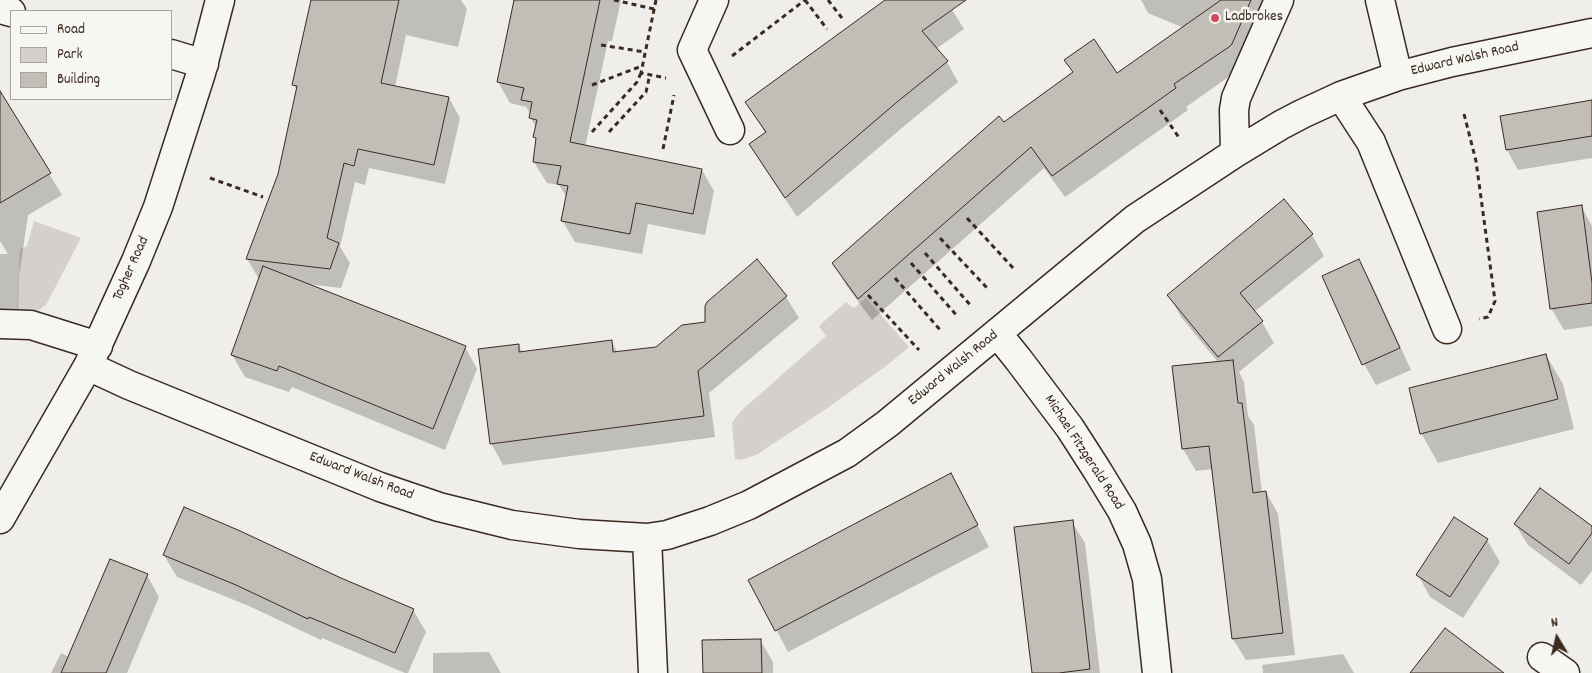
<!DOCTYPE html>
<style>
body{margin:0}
#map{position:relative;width:1592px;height:673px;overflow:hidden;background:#efeeea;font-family:Dekko,sans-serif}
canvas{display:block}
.legend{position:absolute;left:10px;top:10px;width:162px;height:90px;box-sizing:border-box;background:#f6f6f2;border:1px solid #aba49d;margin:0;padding:6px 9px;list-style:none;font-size:15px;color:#3b2a1e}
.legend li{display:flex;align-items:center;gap:10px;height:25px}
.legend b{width:25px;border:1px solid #aba49d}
.north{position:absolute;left:1532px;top:613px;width:50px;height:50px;-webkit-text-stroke:4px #f6f6f2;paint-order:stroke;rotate:351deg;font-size:14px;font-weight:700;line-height:20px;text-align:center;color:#3b2a1e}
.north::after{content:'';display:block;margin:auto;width:18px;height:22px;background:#3b2a1e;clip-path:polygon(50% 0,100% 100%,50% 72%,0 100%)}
</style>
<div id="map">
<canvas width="1592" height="673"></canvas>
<ul class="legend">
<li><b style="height:6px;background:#f6f6f2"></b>Road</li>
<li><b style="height:14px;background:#d4d1cc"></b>Park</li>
<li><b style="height:14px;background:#c2bdb7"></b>Building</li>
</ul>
<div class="north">N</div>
</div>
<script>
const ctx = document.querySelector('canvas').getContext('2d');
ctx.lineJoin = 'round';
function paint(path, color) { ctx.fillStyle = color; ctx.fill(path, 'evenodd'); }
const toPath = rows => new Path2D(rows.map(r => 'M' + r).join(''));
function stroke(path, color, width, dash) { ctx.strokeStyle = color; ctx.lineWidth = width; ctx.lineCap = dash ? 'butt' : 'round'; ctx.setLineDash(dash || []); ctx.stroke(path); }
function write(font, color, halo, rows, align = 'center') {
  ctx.font = font + ' Dekko,sans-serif'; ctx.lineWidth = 5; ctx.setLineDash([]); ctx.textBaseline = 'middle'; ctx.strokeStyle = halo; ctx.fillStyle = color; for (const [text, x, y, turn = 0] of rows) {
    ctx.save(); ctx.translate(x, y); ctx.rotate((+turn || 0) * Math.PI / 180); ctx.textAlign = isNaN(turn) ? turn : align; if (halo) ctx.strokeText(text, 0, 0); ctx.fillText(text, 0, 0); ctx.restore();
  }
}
const green = toPath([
 [34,221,81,238,46,305,39,310,17,314,20,249,27,246],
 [866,298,909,347,890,363,829,407,756,455,741,460,735,459,732,423,736,417,742,410,826,336,819,326,846,302,854,308]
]);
const shadow = toPath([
 [324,0,461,0,467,9,458,47,406,35,395,87,449,98,460,118,445,184,369,168,365,185,355,182,340,247,350,263,341,288,307,284,465,347,477,369,445,450,292,387,289,392,245,377,232,355,259,279,247,259,279,174,297,91,294,85],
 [517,0,621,0,612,41,608,41,585,147,702,170,714,191,705,235,648,224,642,254,575,242,562,220,567,198,559,185,547,183,534,162,537,140,535,137,536,128,531,118,531,115,526,107,510,103,498,82],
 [888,0,946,0,964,29,936,49,947,62,958,82,909,122,797,217,762,164,750,144,766,134,746,103],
 [1141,0,1273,0,1244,66,1186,107,1188,110,1065,197,1044,168,872,320,846,285,834,263,1004,124,1074,74,1066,60,1117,74,1184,28,1148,13],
 [0,93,62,195,28,215,19,276,18,318,0,317,0,254,8,254,0,241],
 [1592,101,1592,158,1518,170,1507,150],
 [1581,206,1592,226,1592,326,1564,330,1551,308],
 [1312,235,1324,256,1254,312,1262,322,1274,343,1239,372,1244,382,1248,416,1254,425,1262,493,1266,492,1278,514,1295,655,1246,660,1233,639,1213,469,1196,471,1183,449,1174,368,1218,362,1181,317,1169,295],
 [756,261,786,297,799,318,709,393,715,437,503,465,491,443,518,345,523,353,611,341,618,353,657,348,706,323],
 [1359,261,1371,282,1411,370,1376,385,1364,364],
 [1546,355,1563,384,1574,429,1438,463,1421,433],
 [962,496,989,547,788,652,750,580],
 [1072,522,1085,543,1100,673,1033,673],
 [1515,524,1592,528,1592,571,1581,585,1528,545],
 [1487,540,1500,562,1463,618,1430,597,1418,575],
 [164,555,340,580,413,610,426,632,408,673,405,673,322,638,321,640,249,606,177,577],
 [147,575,159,597,127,673,51,673,61,653,69,657],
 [760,640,773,662,773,673,704,673],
 [489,652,501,673,433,673,433,653],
 [1343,654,1354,673,1263,673,1262,665]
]);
const building = toPath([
 [311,0,399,0,381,83,449,97,434,165,358,149,354,166,344,163,327,238,339,243,330,269,246,259,278,174,297,86,292,85,311,0],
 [514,0,600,0,570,142,702,169,693,214,636,203,630,234,561,221,568,186,557,184,561,166,533,162,536,138,533,137,537,120,529,118,532,102,521,100,524,88,497,82,514,0],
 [885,0,966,0,922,31,948,61,897,102,785,198,749,144,766,132,745,102,885,0],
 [1221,0,1251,0,1232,44,1229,47,1174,84,1176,88,1052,176,1031,147,858,299,832,263,999,116,1004,122,1073,72,1064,60,1094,39,1117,73,1221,0],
 [0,91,51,173,0,203,0,91],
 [1592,100,1592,136,1506,150,1500,116,1592,100],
 [1284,199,1313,234,1240,293,1263,321,1218,357,1167,295,1284,199],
 [1582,205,1592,283,1592,303,1550,309,1537,212,1582,205],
 [757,259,787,296,698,371,704,416,490,444,478,349,519,344,519,352,612,340,613,352,656,347,682,325,705,322,705,306,707,302,757,259],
 [1359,259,1400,348,1362,365,1322,276,1359,259],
 [263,266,466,346,433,429,279,366,277,371,231,355,263,266],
 [1546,354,1558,399,1420,434,1409,388,1546,354],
 [1233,360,1238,403,1242,403,1253,493,1266,491,1283,633,1232,639,1209,446,1182,449,1172,366,1233,360],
 [951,473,978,525,775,631,748,580,951,473],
 [1540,488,1592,526,1592,533,1569,564,1514,524,1540,488],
 [184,507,238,530,341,578,414,609,395,653,309,617,308,619,236,585,163,555,184,507],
 [1454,517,1488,539,1450,597,1416,575,1454,517],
 [1073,520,1090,669,1059,673,1032,673,1014,527,1073,520],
 [110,559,148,574,106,673,61,673,110,559],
 [1445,628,1504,673,1410,673,1445,628],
 [761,639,762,673,703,673,702,640,761,639]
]);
const path = toPath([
 [614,0,654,9],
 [656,0,641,73,666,78],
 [805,0,827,29],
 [828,0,842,18],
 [601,45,645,52],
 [732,56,805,0],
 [592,85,642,66],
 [1160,110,1180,139],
 [1464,114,1476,161,1495,301,1488,317,1479,319],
 [592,132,637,82,641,73],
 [609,132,646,92,650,74],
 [663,149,674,95],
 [210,178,263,197],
 [967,218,1014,269],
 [940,238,989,290],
 [925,253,971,306],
 [911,263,958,317],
 [895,278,941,331],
 [868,295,919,350]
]);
const minor = toPath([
 [714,0,692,50,730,130],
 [1380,0,1398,76],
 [0,9,11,12],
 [171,54,204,64],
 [1341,96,1371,142,1447,329],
 [1235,153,1234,110,1236,98,1279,0],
 [0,324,31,325,98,346],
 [997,333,1018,359,1070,428,1097,470,1122,511,1137,544,1147,579,1157,673],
 [88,366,129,385,380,487,439,507,512,525,579,534,647,538,667,535,710,521,749,505,847,453,887,424,1135,219,1235,153,1281,125,1302,114,1341,96,1398,76,1452,62,1592,33],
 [0,519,88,366,136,261,158,207,201,73,220,0],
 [647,538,653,673],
 [1542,657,1565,673]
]);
const markers = [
 [1215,18,5,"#d1495b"]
];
const poiNames = [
 ["Ladbrokes",1225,18]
];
const streetNames = [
 ["Edward Walsh Road",1465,60,-13],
 ["Togher Road",132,269,-66],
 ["Edward Walsh Road",954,369,-39],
 ["Michael Fitzgerald Road",1083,453,57],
 ["Edward Walsh Road",361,477,21]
];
paint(green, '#d4d1cc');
paint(shadow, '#0003');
paint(building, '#c2bdb7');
stroke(building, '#3b2a1e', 1);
stroke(minor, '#3b2a1e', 31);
stroke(path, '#3b2a1e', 3, [5, 4]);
stroke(minor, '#f6f6f2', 28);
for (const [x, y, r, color] of markers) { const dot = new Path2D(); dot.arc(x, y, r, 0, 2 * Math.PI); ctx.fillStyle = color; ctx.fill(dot); stroke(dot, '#f6f6f2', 2); }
write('15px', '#3b2a1e', '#f6f6f2', poiNames, 'left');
write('15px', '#3b2a1e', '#f6f6f2', streetNames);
</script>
